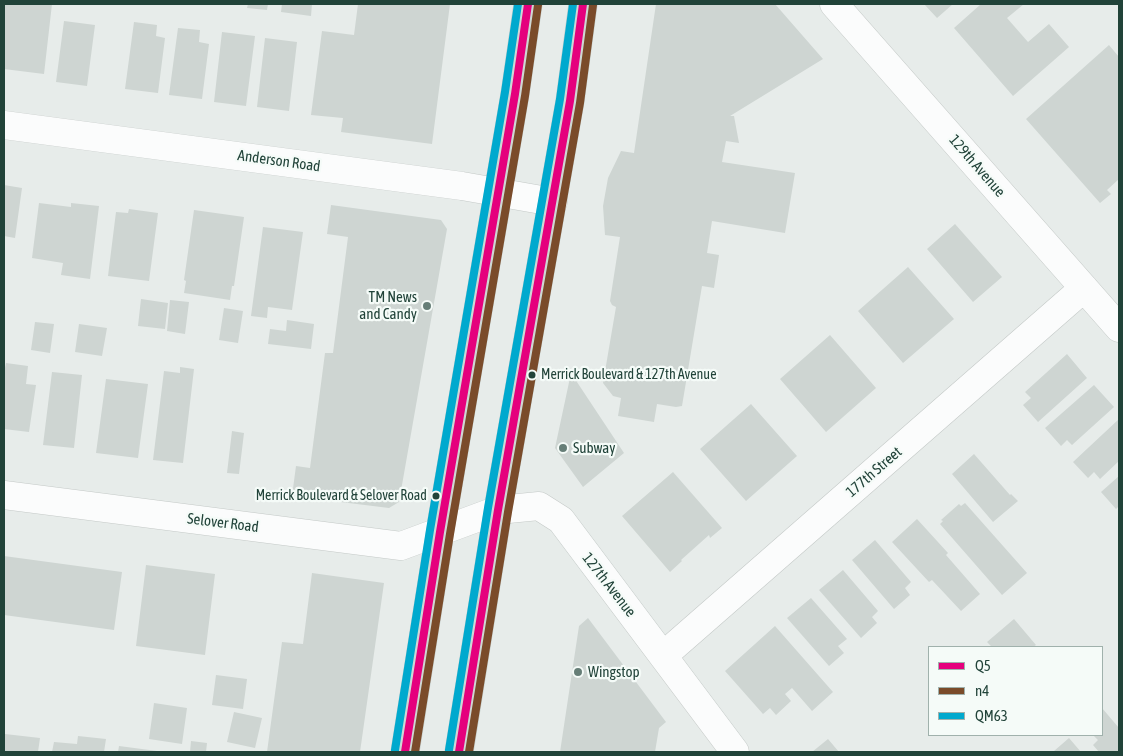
<!DOCTYPE html>
<style>
body{margin:0}
#map{position:relative;width:1123px;height:756px;overflow:hidden;background:#e7ecea;font-family:"Asap Condensed",sans-serif}
canvas{display:block}
.frame{position:absolute;inset:0;border:5px solid #214339;pointer-events:none}
.legend{position:absolute;left:928px;top:646px;width:175px;height:90px;box-sizing:border-box;background:#f5fbf8;border:1px solid #a0b1ac;margin:0;padding:6px 9px;list-style:none;font-size:15px;color:#214339}
.legend li{display:flex;align-items:center;gap:10px;height:25px}
.legend b{width:25px;border:1px solid #a0b1ac}
</style>
<div id="map">
<canvas width="1123" height="756"></canvas>
<div class="frame"></div>
<ul class="legend">
<li><b style="height:6px;background:#e5007d"></b>Q5</li>
<li><b style="height:6px;background:#7a4b2a"></b>n4</li>
<li><b style="height:6px;background:#00a9ce"></b>QM63</li>
</ul>
</div>
<script>
const ctx = document.querySelector('canvas').getContext('2d');
ctx.lineJoin = 'round';
function paint(path, color) { ctx.fillStyle = color; ctx.fill(path, 'evenodd'); }
const toPath = rows => new Path2D(rows.map(r => 'M' + r).join(''));
function stroke(path, color, width, dash) { ctx.strokeStyle = color; ctx.lineWidth = width; ctx.lineCap = dash ? 'butt' : 'round'; ctx.setLineDash(dash || []); ctx.stroke(path); }
function write(font, color, halo, rows, align = 'center') {
  ctx.font = font + ' "Asap Condensed",sans-serif'; ctx.lineWidth = 4.5; ctx.setLineDash([]); ctx.textBaseline = 'middle'; ctx.strokeStyle = halo; ctx.fillStyle = color; for (const [text, x, y, turn = 0] of rows) {
    ctx.save(); ctx.translate(x, y); ctx.rotate((+turn || 0) * Math.PI / 180); ctx.textAlign = isNaN(turn) ? turn : align; if (halo) ctx.strokeText(text, 0, 0); ctx.fillText(text, 0, 0); ctx.restore();
  }
}
const building = toPath([
 [4,4,52,4,44,74,4,69],
 [248,4,268,4,267,10,247,8],
 [282,4,312,4,311,16,281,12],
 [358,4,450,4,432,144,341,132,343,118,311,115,322,31,354,35],
 [656,4,775,4,823,59,730,116,734,116,739,143,726,141,722,162,795,173,785,233,712,221,707,253,719,255,714,288,702,286,682,406,676,407,657,404,654,422,618,416,621,398,613,396,603,383,616,307,612,305,610,301,620,237,605,235,603,206,608,178,621,151,634,153],
 [924,4,953,4,937,18],
 [981,4,1024,4,1007,18,1028,42,1049,24,1069,47,1013,96,954,28],
 [64,21,95,25,87,86,56,82],
 [134,22,157,25,156,36,165,38,158,93,125,89],
 [178,28,200,30,199,42,209,44,202,99,169,95],
 [222,32,255,36,246,106,214,102],
 [265,38,297,42,289,111,257,107],
 [1109,45,1119,57,1119,179,1107,190,1111,194,1100,203,1026,119],
 [4,185,22,188,15,238,4,236],
 [39,203,71,207,71,203,99,206,90,279,61,275,63,263,32,258],
 [331,205,441,220,447,229,399,502,389,508,292,496,296,466,310,468,325,353,333,353,348,237,327,234],
 [129,209,158,213,149,281,108,276,116,212,128,213],
 [194,210,244,217,234,286,232,286,230,300,184,293,186,281,184,280],
 [955,224,1002,277,973,302,927,249],
 [263,227,303,232,292,310,268,307,267,318,251,316],
 [908,267,954,319,903,363,858,311],
 [141,299,168,303,165,329,138,326],
 [170,300,189,302,185,334,167,331],
 [224,308,243,311,238,343,219,340],
 [287,320,314,324,311,349,268,344,270,329,286,331],
 [35,322,54,324,50,353,31,350],
 [79,324,107,328,102,356,75,352],
 [830,335,876,388,826,432,780,379],
 [1067,354,1087,378,1038,422,1023,405,1031,398,1025,392],
 [6,363,28,366,26,384,36,385,29,432,4,429,4,373],
 [180,367,194,369,183,463,153,460,164,371,180,373],
 [52,372,82,375,74,448,43,445],
 [571,373,624,453,583,487,555,448],
 [106,379,148,384,138,458,96,453],
 [1094,385,1114,407,1072,445,1067,440,1061,446,1045,428],
 [751,404,797,456,746,501,700,449],
 [1119,419,1119,461,1100,479,1094,472,1088,478,1073,462],
 [232,431,244,433,239,474,227,473],
 [974,454,1010,495,1011,494,1018,501,993,522,952,474],
 [673,472,722,528,710,538,709,535,681,560,682,561,670,572,622,516],
 [1119,476,1119,506,1116,509,1101,492],
 [965,503,1027,573,1002,595,940,524,943,521,941,520,959,504,961,506],
 [917,519,948,553,946,555,980,594,961,611,932,580,929,582,892,542],
 [875,540,911,582,905,588,910,595,894,609,852,560],
 [4,556,122,572,114,630,4,615],
 [146,565,215,574,205,655,136,646],
 [843,570,878,611,872,617,877,623,861,638,819,590],
 [312,573,384,583,360,752,267,752,282,642,303,644],
 [811,598,847,639,838,646,844,653,829,666,787,618],
 [588,618,666,722,659,728,655,752,560,752,579,626],
 [1014,619,1036,645,1033,647,992,647,987,642],
 [775,626,833,692,812,711,792,688,785,694,791,701,776,715,770,708,763,714,725,671],
 [216,675,247,679,243,709,212,705],
 [154,703,187,708,182,744,149,739],
 [1102,708,1119,728,1119,752,1099,752,1093,745,1098,740,1093,735,1102,735],
 [234,712,262,718,255,748,227,742],
 [5,734,40,738,38,752,4,752],
 [78,736,106,739,104,752,52,752,54,742,77,744],
 [1069,738,1081,752,1056,752,1054,751],
 [828,739,839,752,812,752],
 [191,741,207,743,206,752,190,752],
 [119,746,157,751,156,752,118,752]
]);
const minor = toPath([
 [834,4,1119,328],
 [4,125,462,186,553,202],
 [4,495,401,546,498,510,539,506,561,520,735,752],
 [664,655,1084,288]
]);
const major = toPath([
 [405,752,440,532,515,94,528,4],
 [459,752,498,510,570,101,583,4]
]);
const bus1 = toPath([
 [405,752,440,532,515,94,528,4],
 [459,752,498,510,570,101,583,4]
]);
const bus2 = toPath([
 [415,752,450,534,525,96,538,5],
 [469,752,508,512,580,103,593,5]
]);
const bus3 = toPath([
 [395,750,430,530,505,92,518,4],
 [449,750,488,508,560,99,573,4]
]);
const markers = [
 [427,306,5,"#667e77"],
 [532,375,4.5,"#214339"],
 [563,448,5,"#667e77"],
 [436,496,4.5,"#214339"],
 [578,672,5,"#667e77"]
];
const busNames = [
 ["Merrick Boulevard & 127th Avenue",541,375],
 ["Merrick Boulevard & Selover Road",427,496,"right"]
];
const streetNames = [
 ["Anderson Road",279,161,8],
 ["129th Avenue",977,166,49],
 ["177th Street",874,472,-41],
 ["Selover Road",223,523,7],
 ["127th Avenue",609,585,52]
];
const poiNames = [
 ["TM News",417,297,"right"],
 ["and Candy",417,314,"right"],
 ["Subway",573,448],
 ["Wingstop",588,672]
];
paint(building, '#ced5d2');
stroke(minor, '#c4c9c7', 29);
stroke(major, '#c1cbc9', 29);
stroke(minor, '#fbfcfc', 28);
stroke(major, '#ced8d5', 28);
stroke(bus1, '#e5007d', 8);
stroke(bus2, '#7a4b2a', 8);
stroke(bus3, '#00a9ce', 8);
for (const [x, y, r, color] of markers) { const dot = new Path2D(); dot.arc(x, y, r, 0, 2 * Math.PI); ctx.fillStyle = color; ctx.fill(dot); stroke(dot, '#f5fbf8', 2); }
write('14px', '#214339', '#f5fbf8', busNames, 'left');
write('15px', '#214339', '#f5fbf8', streetNames);
write('15px', '#214339', '#f5fbf8', poiNames, 'left');
</script>
